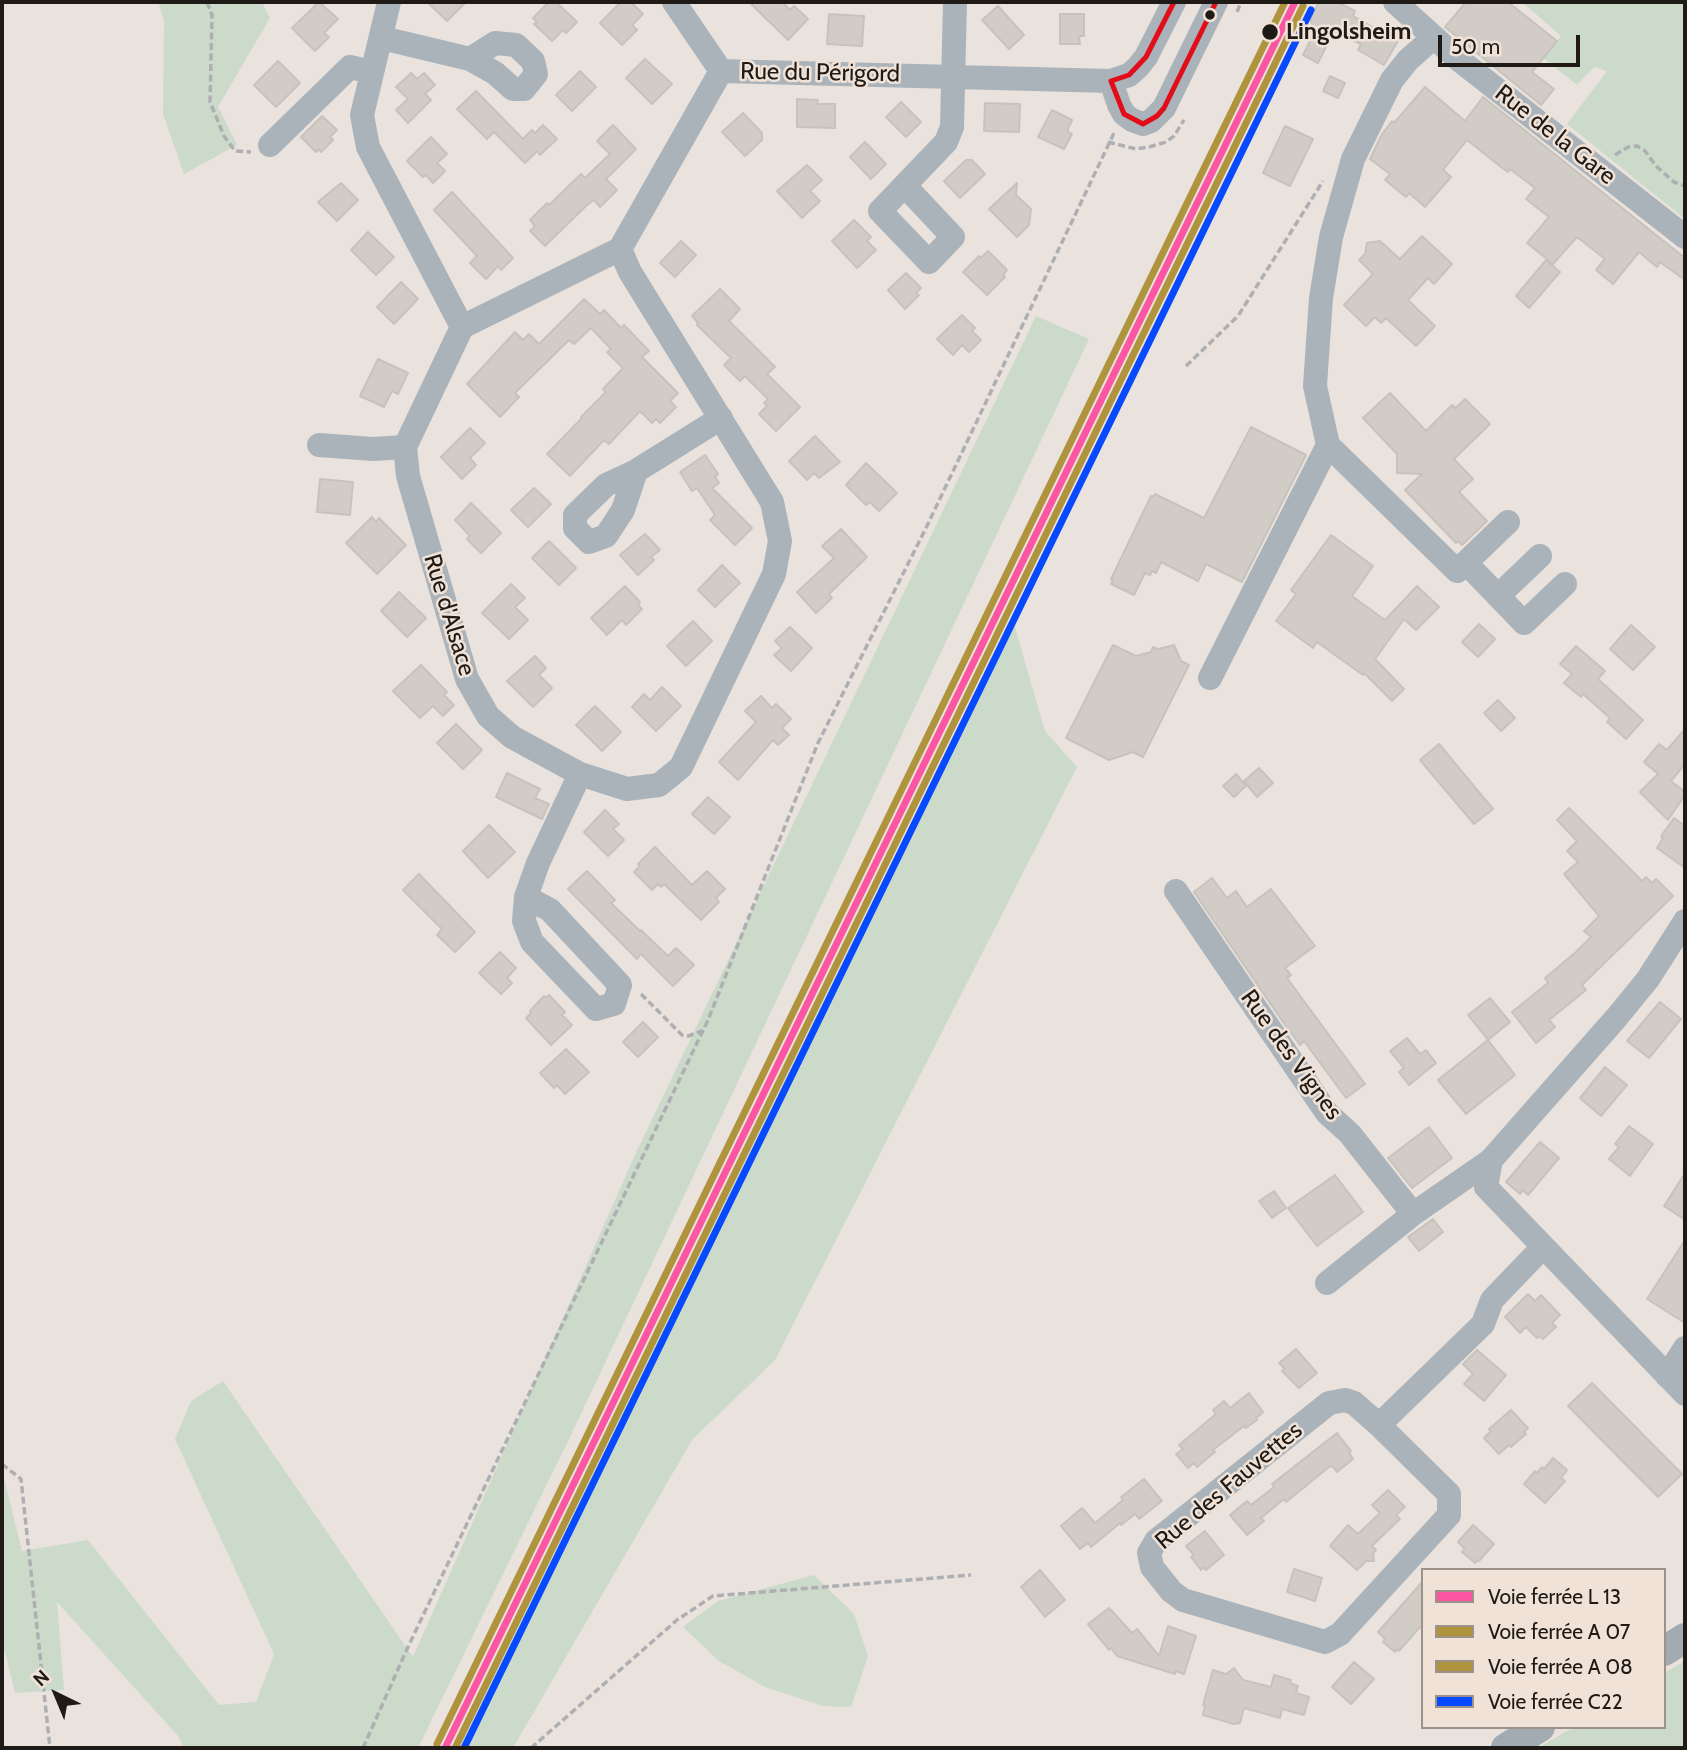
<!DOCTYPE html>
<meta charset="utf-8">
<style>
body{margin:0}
#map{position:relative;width:1687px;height:1750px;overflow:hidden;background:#eae3dd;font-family:Cabin,sans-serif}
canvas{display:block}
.frame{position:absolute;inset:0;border:4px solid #1f1a16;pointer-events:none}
.legend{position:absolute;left:1421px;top:1568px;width:245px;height:161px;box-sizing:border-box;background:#f0e2d7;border:2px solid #9c928a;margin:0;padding:9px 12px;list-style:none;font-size:21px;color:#1f1a16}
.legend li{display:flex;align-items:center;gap:14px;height:35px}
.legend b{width:35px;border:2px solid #9c928a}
.north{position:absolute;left:21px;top:1659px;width:70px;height:70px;-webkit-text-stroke:5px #f0e2d7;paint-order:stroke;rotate:317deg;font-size:19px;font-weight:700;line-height:28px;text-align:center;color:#1f1a16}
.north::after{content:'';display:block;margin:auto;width:24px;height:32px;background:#1f1a16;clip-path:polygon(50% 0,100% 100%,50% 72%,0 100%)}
.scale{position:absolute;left:1438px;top:35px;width:142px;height:32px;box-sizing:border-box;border:4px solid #1f1a16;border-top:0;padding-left:9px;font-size:21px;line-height:24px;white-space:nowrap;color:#1f1a16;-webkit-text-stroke:5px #f0e2d7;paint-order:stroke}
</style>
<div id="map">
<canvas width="1687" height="1750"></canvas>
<div class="frame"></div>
<ul class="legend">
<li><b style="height:9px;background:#fc55a2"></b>Voie ferrée L 13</li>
<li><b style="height:9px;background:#b0933d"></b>Voie ferrée A 07</li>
<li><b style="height:9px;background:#b0933d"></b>Voie ferrée A 08</li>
<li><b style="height:9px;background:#0749ff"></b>Voie ferrée C22</li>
</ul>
<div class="north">N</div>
<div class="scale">50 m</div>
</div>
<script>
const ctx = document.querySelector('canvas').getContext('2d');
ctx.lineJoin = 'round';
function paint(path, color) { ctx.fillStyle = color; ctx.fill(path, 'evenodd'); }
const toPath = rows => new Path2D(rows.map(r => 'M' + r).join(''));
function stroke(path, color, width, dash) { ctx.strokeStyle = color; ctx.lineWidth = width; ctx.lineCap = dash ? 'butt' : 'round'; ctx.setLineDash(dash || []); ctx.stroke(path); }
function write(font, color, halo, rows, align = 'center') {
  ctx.font = font + ' Cabin,sans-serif'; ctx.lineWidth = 5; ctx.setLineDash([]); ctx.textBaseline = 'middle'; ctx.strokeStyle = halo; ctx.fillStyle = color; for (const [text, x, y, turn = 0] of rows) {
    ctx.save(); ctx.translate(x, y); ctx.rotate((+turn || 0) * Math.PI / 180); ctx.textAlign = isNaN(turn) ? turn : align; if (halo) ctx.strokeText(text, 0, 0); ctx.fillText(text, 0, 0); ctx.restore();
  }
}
const green = toPath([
 [158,2,262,2,270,18,218,107,237,145,184,174,163,114,164,21],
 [1522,2,1685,2,1685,219,1567,124,1607,71,1594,67,1577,85,1543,58,1561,36],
 [1036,316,1089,339,570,1437,418,1748,184,1748,178,1736,57,1602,64,1690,15,1693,2,1639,2,1470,22,1551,88,1540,219,1705,256,1702,274,1654,175,1439,191,1401,223,1381,413,1657,634,1157],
 [1012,617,1045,731,1077,767,775,1360,692,1440,513,1748,456,1748],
 [814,1575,854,1614,868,1656,851,1707,823,1706,765,1687,719,1661,683,1627,718,1601],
 [1685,1661,1685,1748,1538,1748,1574,1727,1664,1727,1664,1673]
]);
const building = toPath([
 [319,2,338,19,324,33,329,37,315,51,292,28,319,2],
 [427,2,466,2,447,21,427,2],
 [549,2,556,2,577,22,566,33,563,30,552,41,534,24,537,22,533,18,549,2],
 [621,2,631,2,643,14,632,25,637,30,622,45,600,23,621,2],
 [749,2,782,2,790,10,794,6,808,19,788,40,749,2],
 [1319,2,1337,2,1355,11,1353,16,1398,41,1384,65,1358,50,1361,44,1334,31,1318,63,1303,55,1315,31,1310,19,1319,2],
 [1466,2,1508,2,1557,41,1532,72,1554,89,1541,105,1445,27,1466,2],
 [998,6,1024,35,1009,49,982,20,998,6],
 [829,14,864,16,862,46,827,44,829,14],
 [1060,14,1084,14,1084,36,1079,36,1080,44,1060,44,1060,14],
 [645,59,672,84,652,104,626,78,645,59],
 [278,61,300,83,276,107,254,85,278,61],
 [580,71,596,87,572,111,556,95,580,71],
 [411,73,417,79,424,73,435,85,425,94,431,100,408,123,396,110,408,99,396,87,411,73],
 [1330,76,1345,83,1338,98,1323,91,1330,76],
 [1425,87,1465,121,1483,97,1685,258,1685,280,1660,262,1657,267,1639,252,1613,284,1596,270,1605,259,1577,237,1553,264,1527,243,1549,217,1526,199,1535,188,1510,169,1508,172,1501,167,1467,140,1443,170,1451,177,1425,207,1409,193,1406,197,1385,180,1390,174,1370,159,1382,134,1392,121,1394,123,1425,87],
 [476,91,523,139,532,130,535,133,543,125,557,139,540,155,537,151,525,163,494,132,487,139,457,109,476,91],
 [797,99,818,100,817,104,835,104,835,128,797,127,797,99],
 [901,102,921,122,906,137,886,117,901,102],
 [985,103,1020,104,1019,132,984,131,985,103],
 [1052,110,1072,120,1067,131,1072,134,1064,149,1038,137,1052,110],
 [743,113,762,133,762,140,745,156,722,132,743,113],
 [322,116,337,130,330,137,333,140,321,152,319,149,316,152,301,137,322,116],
 [613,125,636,149,606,179,617,190,600,207,594,200,587,205,545,246,530,231,535,226,530,220,547,203,549,205,581,174,585,178,610,154,597,141,613,125],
 [1285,126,1313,139,1290,186,1263,173,1285,126],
 [431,137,447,154,437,163,445,171,433,183,426,175,423,177,407,161,431,137],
 [865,142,886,164,871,179,850,157,865,142],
 [966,160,972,160,985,174,960,198,944,181,966,160],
 [807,165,822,180,810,191,820,201,802,218,777,191,807,165],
 [341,183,358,200,337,221,318,202,341,183],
 [1017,183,1016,195,1031,209,1029,225,1017,237,989,209,1017,183],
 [452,192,513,258,501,270,498,266,486,279,470,263,477,256,434,210,452,192],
 [854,220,871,237,867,241,876,250,857,268,832,241,854,220],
 [368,232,394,257,376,275,351,250,368,232],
 [1422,236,1452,264,1434,284,1428,278,1408,300,1435,326,1416,346,1386,318,1381,323,1375,317,1366,326,1344,305,1373,274,1359,260,1365,254,1367,243,1380,241,1400,259,1422,236],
 [681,241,696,255,675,277,660,263,681,241],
 [988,251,1007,270,1003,275,1005,277,987,295,963,272,979,256,981,258,988,251],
 [1546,260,1560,272,1529,308,1516,296,1546,260],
 [906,273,921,288,916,293,919,295,905,309,888,290,906,273],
 [401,282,418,299,394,324,377,307,401,282],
 [720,289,740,309,729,321,775,367,767,374,800,407,776,431,759,414,767,406,764,403,768,399,745,376,740,381,724,365,731,358,697,325,698,323,692,316,720,289],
 [584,299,600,314,604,310,621,328,624,325,649,351,642,357,678,393,670,401,676,407,660,423,656,419,652,423,640,411,609,444,604,440,570,476,547,454,582,418,581,417,606,392,603,389,623,368,607,352,611,349,591,328,574,344,569,340,515,393,519,397,500,417,467,384,515,332,523,340,529,334,539,344,584,299],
 [962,315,975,328,972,331,981,340,969,352,962,345,953,355,937,339,962,315],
 [378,359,408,373,398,394,392,391,384,407,360,396,378,359],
 [1390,393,1426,431,1452,405,1456,408,1465,399,1490,424,1454,459,1473,479,1459,492,1487,521,1462,545,1458,541,1456,543,1405,490,1422,474,1397,473,1397,454,1363,418,1390,393],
 [1251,427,1306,455,1242,582,1206,564,1198,581,1161,562,1156,573,1152,571,1150,575,1145,573,1134,595,1111,584,1113,580,1111,579,1151,496,1153,497,1155,494,1204,518,1251,427],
 [470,428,485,443,470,458,476,465,462,479,441,457,470,428],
 [815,436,840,462,819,478,814,473,807,480,789,461,815,436],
 [705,455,718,474,715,477,719,483,712,488,752,528,735,545,710,520,715,515,697,488,692,491,680,472,705,455],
 [866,463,897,493,879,511,870,502,866,505,846,485,866,463],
 [320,479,353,482,350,515,317,512,320,479],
 [534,488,551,504,528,527,511,510,534,488],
 [471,503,501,533,481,553,467,539,470,536,455,520,471,503],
 [372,517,376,522,379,518,406,545,377,574,346,543,372,517],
 [841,529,867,557,829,594,832,598,816,613,797,592,834,558,822,546,841,529],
 [645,534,660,550,651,557,654,560,638,575,620,555,645,534],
 [1331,535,1373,566,1352,596,1385,620,1417,586,1439,607,1416,630,1404,619,1375,659,1404,689,1392,701,1364,673,1363,675,1317,642,1313,648,1276,621,1296,594,1291,590,1331,535],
 [549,541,576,568,559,585,532,558,549,541],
 [722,565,740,583,715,607,698,590,722,565],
 [511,584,525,598,515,607,528,620,509,639,482,613,511,584],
 [625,586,640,602,638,605,642,609,626,625,622,620,607,635,591,618,625,586],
 [399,592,426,618,407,637,381,611,399,592],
 [693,621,712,641,686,666,667,646,693,621],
 [1479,624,1495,639,1478,657,1462,642,1479,624],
 [1631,625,1655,647,1633,670,1610,649,1631,625],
 [790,627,812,648,791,671,774,655,782,648,775,641,790,627],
 [1113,645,1136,656,1151,652,1153,647,1158,649,1174,645,1181,661,1189,665,1143,757,1133,752,1109,760,1066,738,1113,645],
 [1576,646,1605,671,1598,679,1643,720,1626,739,1607,722,1610,718,1583,694,1581,697,1564,683,1572,674,1560,664,1576,646],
 [535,656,546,668,539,675,552,688,533,707,507,681,535,656],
 [421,665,447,692,444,695,454,705,443,716,433,706,420,718,393,691,421,665],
 [662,687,681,706,656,731,632,707,644,694,650,700,662,687],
 [761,696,772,708,776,704,791,719,782,728,789,735,778,745,773,740,738,780,719,762,756,722,745,711,761,696],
 [1498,700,1515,718,1501,731,1484,713,1498,700],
 [595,706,621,732,602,751,576,725,595,706],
 [456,724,482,750,463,769,437,743,456,724],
 [1685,729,1685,764,1671,781,1685,792,1685,795,1668,820,1640,792,1658,774,1644,762,1659,744,1667,750,1685,729],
 [1439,744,1493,809,1474,824,1420,760,1439,744],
 [1259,768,1273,783,1257,797,1244,781,1259,768],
 [507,773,540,789,535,798,549,804,542,819,496,797,507,773],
 [1236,774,1246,786,1234,797,1223,786,1236,774],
 [708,797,730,817,714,834,692,814,708,797],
 [1569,808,1642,881,1646,877,1652,883,1656,879,1673,896,1582,985,1586,990,1549,1020,1555,1027,1536,1043,1512,1012,1548,983,1545,978,1576,952,1591,937,1584,931,1599,916,1564,874,1578,862,1567,851,1577,841,1557,820,1569,808],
 [605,810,619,824,613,829,624,840,608,856,584,832,605,810],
 [1674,818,1685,826,1685,868,1657,848,1663,838,1661,836,1674,818],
 [489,825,515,852,488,878,463,851,489,825],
 [655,847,692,885,707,871,725,889,716,898,719,902,701,920,664,884,661,887,658,884,652,890,634,872,640,866,638,864,655,847],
 [587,871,615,900,611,903,640,931,641,930,668,956,676,948,694,965,673,986,641,954,637,959,568,889,587,871],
 [419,874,475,932,455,952,437,935,442,929,403,890,419,874],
 [1212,878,1227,898,1236,891,1247,907,1271,889,1315,946,1285,968,1291,975,1287,978,1365,1084,1346,1098,1304,1041,1300,1045,1283,1022,1194,892,1212,878],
 [500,952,516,968,507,978,512,983,501,994,479,973,500,952],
 [549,995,565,1012,562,1015,572,1025,551,1045,526,1018,531,1013,530,1011,544,996,546,998,549,995],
 [1490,998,1510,1022,1488,1040,1468,1015,1490,998],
 [1660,1002,1681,1019,1649,1058,1627,1041,1660,1002],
 [643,1022,658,1037,638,1057,623,1042,643,1022],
 [1407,1038,1420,1054,1426,1050,1436,1063,1409,1085,1399,1072,1404,1068,1390,1051,1407,1038],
 [1488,1040,1515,1075,1466,1114,1438,1080,1488,1040],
 [566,1049,589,1072,565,1094,557,1085,554,1088,540,1073,566,1049],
 [1605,1067,1627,1085,1601,1116,1580,1098,1605,1067],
 [1629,1126,1653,1144,1630,1176,1609,1159,1619,1147,1615,1144,1629,1126],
 [1429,1127,1452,1158,1412,1188,1388,1158,1429,1127],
 [1540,1142,1559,1158,1528,1195,1523,1190,1520,1194,1506,1182,1540,1142],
 [1685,1173,1685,1220,1664,1206,1685,1173],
 [1335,1175,1363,1212,1317,1246,1288,1208,1335,1175],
 [1274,1191,1286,1208,1272,1218,1259,1201,1274,1191],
 [1433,1219,1443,1232,1419,1251,1408,1237,1433,1219],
 [1685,1240,1685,1323,1647,1299,1685,1240],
 [1528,1294,1535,1301,1541,1295,1560,1315,1552,1323,1556,1327,1543,1339,1539,1336,1537,1338,1526,1327,1520,1333,1505,1317,1528,1294],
 [1296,1349,1317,1373,1299,1388,1282,1371,1285,1369,1279,1363,1296,1349],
 [1477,1350,1506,1375,1484,1401,1464,1384,1473,1374,1463,1364,1477,1350],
 [1592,1383,1682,1474,1658,1497,1568,1406,1592,1383],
 [1249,1393,1263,1412,1256,1418,1257,1420,1246,1428,1244,1426,1213,1450,1215,1452,1197,1467,1194,1463,1188,1468,1176,1454,1183,1449,1179,1445,1216,1414,1213,1410,1224,1401,1230,1408,1249,1393],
 [1511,1410,1528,1428,1524,1432,1526,1434,1511,1447,1509,1445,1499,1454,1484,1438,1491,1431,1489,1429,1511,1410],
 [1337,1433,1351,1451,1349,1453,1353,1459,1337,1472,1332,1466,1329,1467,1286,1502,1284,1499,1261,1518,1264,1521,1247,1535,1230,1515,1247,1501,1251,1505,1274,1487,1272,1484,1337,1433],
 [1553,1458,1567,1470,1561,1478,1565,1481,1545,1503,1524,1484,1535,1471,1537,1473,1542,1467,1544,1469,1553,1458],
 [1144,1479,1162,1501,1139,1519,1135,1514,1121,1525,1120,1523,1091,1547,1088,1543,1080,1549,1061,1526,1082,1508,1095,1523,1123,1500,1121,1497,1144,1479],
 [1388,1490,1405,1507,1396,1515,1400,1519,1372,1546,1376,1550,1373,1553,1374,1561,1366,1561,1357,1570,1330,1546,1348,1525,1358,1534,1380,1513,1372,1505,1388,1490],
 [1473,1525,1494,1544,1479,1561,1478,1560,1475,1563,1462,1552,1465,1549,1458,1542,1473,1525],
 [1205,1531,1224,1555,1206,1570,1203,1567,1201,1570,1191,1557,1194,1555,1186,1546,1205,1531],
 [1294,1569,1322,1578,1315,1601,1287,1592,1294,1569],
 [1040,1570,1065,1600,1045,1617,1021,1587,1040,1570],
 [1423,1581,1423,1629,1420,1627,1399,1651,1397,1649,1395,1652,1383,1642,1385,1639,1378,1632,1423,1581],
 [1109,1608,1132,1633,1137,1629,1159,1656,1168,1626,1196,1636,1184,1674,1176,1671,1175,1674,1117,1656,1111,1648,1109,1650,1088,1624,1109,1608],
 [1354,1662,1374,1679,1351,1704,1332,1687,1354,1662],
 [1234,1668,1243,1680,1271,1687,1274,1675,1291,1680,1290,1683,1298,1686,1296,1693,1309,1697,1304,1715,1282,1709,1280,1718,1244,1708,1240,1723,1234,1724,1203,1715,1205,1706,1203,1705,1213,1670,1226,1674,1234,1668]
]);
const path = toPath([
 [207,2,212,15,210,102,224,136,235,151,251,152],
 [1237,12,1241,2],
 [1108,142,1136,149,1149,147,1166,142,1174,136,1184,120],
 [1615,155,1628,147,1637,146,1645,151,1656,166,1674,182,1685,186],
 [1186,366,1238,316,1323,181],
 [641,994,682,1035,688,1036,702,1031],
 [2,1464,21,1479,50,1748],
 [363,1748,407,1649,708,1020,818,743,925,530,1115,131],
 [531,1748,677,1620,713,1596,971,1575]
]);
const minor = toPath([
 [389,2,362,115,368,147,462,327,405,447,408,476,467,679,488,716,512,737,580,774,627,789,659,785,681,767,774,574,780,541,772,502,630,272,620,249],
 [674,2,721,71],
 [1395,2,1458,59,1685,237],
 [382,38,470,59,495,73,513,89,524,89,536,74,533,61,516,45,495,43,470,59],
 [1111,81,1119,105,1124,114,1132,120,1143,124,1151,121,1164,108,1216,2],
 [270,145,350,67,371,72],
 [905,186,953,237,929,262,880,211,946,142,952,127,955,2],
 [462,327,620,249,721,71,1111,81,1129,75,1138,67,1146,57,1174,2],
 [319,445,373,449,405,447],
 [1328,445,1457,571,1508,522],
 [636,471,623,510,606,536,589,542,575,528,575,515,606,485,636,471,721,418],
 [1466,563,1498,596,1540,556],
 [1498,596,1524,623,1565,584],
 [1210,678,1328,445,1315,386,1321,298,1331,237,1353,159,1392,80,1408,60,1434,37],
 [1176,891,1327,1113,1350,1134,1413,1214],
 [526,897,550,910,620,985,614,1004,596,1009,532,942,524,921,526,897,538,863,580,774],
 [1685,921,1648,979,1617,1017,1491,1160,1486,1187,1685,1394],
 [1327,1283,1413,1214,1491,1160],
 [1667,1376,1685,1348],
 [1379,1425,1449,1494,1449,1515,1340,1634,1325,1642,1183,1600,1171,1591,1152,1567,1149,1553,1156,1541,1329,1403,1345,1400,1354,1403,1379,1425,1483,1324,1492,1300,1542,1248]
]);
const major = toPath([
 [1664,1651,1685,1638],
 [1506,1748,1540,1727]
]);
const bus1 = toPath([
 [1174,2,1146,57,1129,75,1111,81,1124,114,1143,124,1157,116,1164,108,1216,2]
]);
const rail1 = toPath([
 [445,1748,1295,2]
]);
const rail2 = toPath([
 [455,1748,1303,6]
]);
const rail3 = toPath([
 [437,1744,1285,2]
]);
const rail4 = toPath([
 [464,1748,1311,10]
]);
const markers = [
 [1210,15,6,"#1f1a16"],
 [1270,32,9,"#1f1a16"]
];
const stopNames = [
 ["Lingolsheim",1286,32]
];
const streetNames = [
 ["Rue du Périgord",820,73,1],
 ["Rue de la Gare",1555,135,38],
 ["Rue d'Alsace",449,615,73],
 ["Rue des Vignes",1291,1055,54],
 ["Rue des Fauvettes",1229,1486,-40]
];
paint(green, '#ccdaca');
paint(building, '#d2ccc7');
stroke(building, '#c8c2bd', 2);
stroke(path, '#adafb2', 3.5, [7, 3.5]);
stroke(minor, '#aab3ba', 24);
stroke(major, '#a3abb2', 30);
stroke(bus1, '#e10d19', 5);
stroke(rail1, '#fc55a2', 7);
stroke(rail2, '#b0933d', 7);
stroke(rail3, '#b0933d', 7);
stroke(rail4, '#0749ff', 7);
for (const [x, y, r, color] of markers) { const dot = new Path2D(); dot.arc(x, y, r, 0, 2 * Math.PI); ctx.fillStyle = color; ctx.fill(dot); stroke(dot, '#f0e2d7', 2.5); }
write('bold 24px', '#1f1a16', '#f0e2d7', stopNames, 'left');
write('24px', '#1f1a16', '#f0e2d7', streetNames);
</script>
